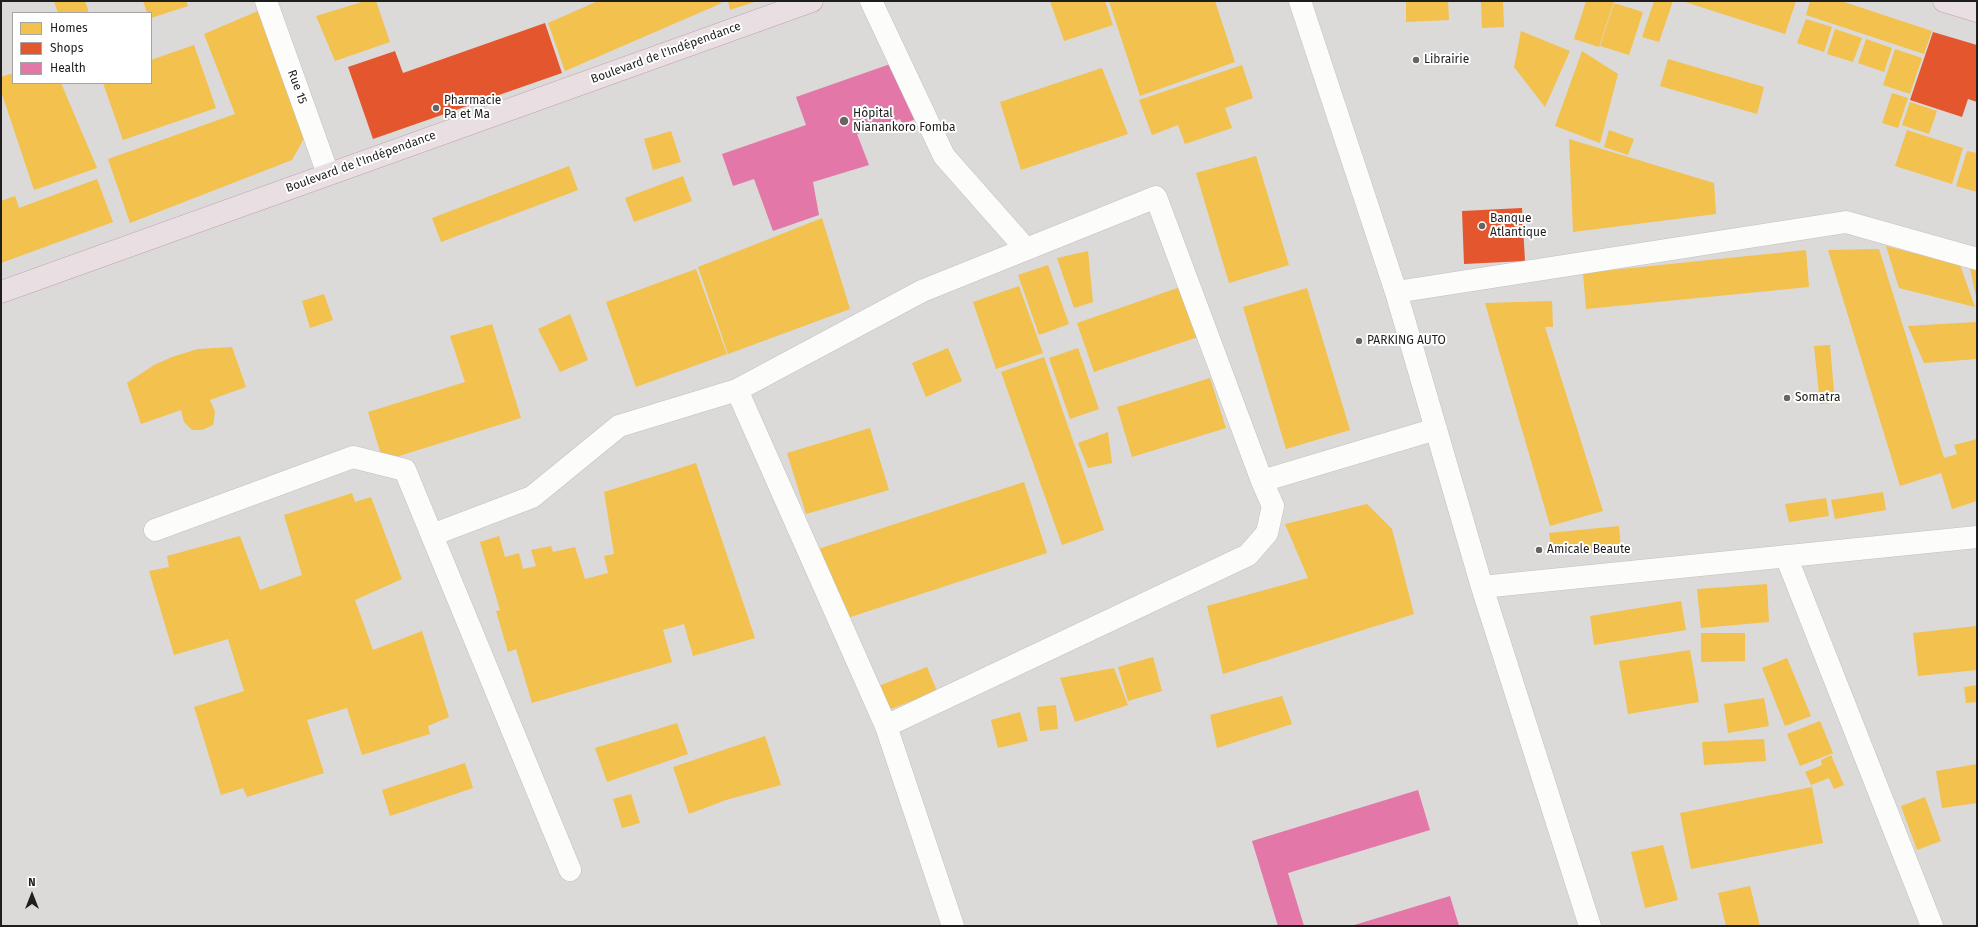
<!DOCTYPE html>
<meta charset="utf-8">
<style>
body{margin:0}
#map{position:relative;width:1978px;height:927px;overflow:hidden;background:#eceae7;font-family:"Fira Sans",sans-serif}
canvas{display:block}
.frame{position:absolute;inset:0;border:2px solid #1e1e1e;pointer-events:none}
.legend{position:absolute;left:12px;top:12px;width:140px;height:72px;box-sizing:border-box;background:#fff;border:1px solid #a5a5a5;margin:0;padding:5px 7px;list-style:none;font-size:12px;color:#1e1e1e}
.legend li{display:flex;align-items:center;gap:8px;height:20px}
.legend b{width:20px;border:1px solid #a5a5a5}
.north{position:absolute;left:12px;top:875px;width:40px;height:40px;-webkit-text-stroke:3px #fff;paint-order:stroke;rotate:0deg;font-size:11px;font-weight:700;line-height:16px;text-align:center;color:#1e1e1e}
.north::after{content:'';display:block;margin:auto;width:14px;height:18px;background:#1e1e1e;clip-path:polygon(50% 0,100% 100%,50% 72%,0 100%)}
</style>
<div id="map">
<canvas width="1978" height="927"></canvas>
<div class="frame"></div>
<ul class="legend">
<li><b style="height:11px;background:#f2c14e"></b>Homes</li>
<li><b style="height:11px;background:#e4572e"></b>Shops</li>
<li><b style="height:11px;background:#e377a8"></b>Health</li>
</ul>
<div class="north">N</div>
</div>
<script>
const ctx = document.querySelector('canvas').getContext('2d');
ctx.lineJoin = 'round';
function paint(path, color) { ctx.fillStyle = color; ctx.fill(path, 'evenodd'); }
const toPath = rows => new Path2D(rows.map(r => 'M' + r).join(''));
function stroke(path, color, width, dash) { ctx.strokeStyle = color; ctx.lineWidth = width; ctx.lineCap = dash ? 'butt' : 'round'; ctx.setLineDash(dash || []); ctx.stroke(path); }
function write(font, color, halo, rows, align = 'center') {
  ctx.font = font + ' "Fira Sans",sans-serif'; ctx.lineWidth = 4; ctx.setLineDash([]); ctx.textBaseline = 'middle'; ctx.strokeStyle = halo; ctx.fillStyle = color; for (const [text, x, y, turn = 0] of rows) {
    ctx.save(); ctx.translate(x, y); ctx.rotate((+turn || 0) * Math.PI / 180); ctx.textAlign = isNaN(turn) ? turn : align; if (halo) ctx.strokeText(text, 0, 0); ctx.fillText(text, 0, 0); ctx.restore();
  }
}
const residential = toPath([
 [1,1,1977,1,1977,926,1,926],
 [13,13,151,13,151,83,13,83]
]);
const homes = toPath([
 [54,1,85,1,89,13,58,13],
 [143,1,186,1,188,6,151,18,151,13,147,13],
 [365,1,376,1,390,42,335,61,316,16],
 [598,1,716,1,722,3,565,71,548,23],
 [728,1,757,1,730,10],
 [1050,1,1105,1,1113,25,1064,41],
 [1109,1,1215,1,1235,62,1140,96],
 [1406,1,1448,1,1449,20,1406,22],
 [1481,1,1503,1,1504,27,1482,28],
 [1586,1,1614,1,1599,47,1574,39],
 [1654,1,1673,1,1659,42,1642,37],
 [1682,1,1796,1,1785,34],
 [1810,1,1841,1,1932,31,1924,54,1806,15],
 [1614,3,1643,12,1629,55,1600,46],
 [265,8,312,124,292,160,130,223,108,159,235,114,204,34],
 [1806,19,1832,27,1824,52,1797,43],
 [1835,29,1862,38,1853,62,1827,54],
 [1521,31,1570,51,1545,107,1514,67],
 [1866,39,1892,48,1884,72,1858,63],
 [194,45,216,108,123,140,103,83,151,83,151,60],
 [1895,49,1922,58,1910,94,1883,85],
 [1582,51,1618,74,1600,143,1555,126],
 [1668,59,1764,87,1757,114,1660,86],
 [1242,65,1253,98,1225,108,1232,128,1185,144,1178,125,1152,135,1139,100],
 [1102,68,1128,134,1021,170,1000,102],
 [13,73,13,83,61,83,97,168,34,190,1,91,1,77],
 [1892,93,1908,98,1898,128,1882,123],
 [1910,102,1937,111,1929,134,1902,125],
 [1609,130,1634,139,1628,155,1604,147],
 [1907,130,1963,148,1952,184,1895,166],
 [671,131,681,162,653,170,644,139],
 [1569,139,1714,183,1716,214,1573,232],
 [1967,151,1977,153,1977,192,1956,186],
 [1256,156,1289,265,1229,283,1196,173],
 [569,166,578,190,441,242,432,218],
 [683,176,692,201,634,222,625,198],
 [97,179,113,222,1,263,1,201,15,196,19,208],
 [822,218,850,309,728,354,698,267],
 [1886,246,1960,265,1975,307,1899,288],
 [1879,249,1944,458,1957,454,1954,445,1977,439,1977,501,1952,509,1941,473,1900,486,1828,250],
 [1806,250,1809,287,1586,309,1583,273],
 [1088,251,1093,302,1074,308,1057,258],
 [1048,265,1069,324,1039,335,1018,275],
 [1970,268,1977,270,1977,297,1976,297],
 [696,269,727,354,636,387,606,302],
 [1186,285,1204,335,1094,372,1077,323],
 [1019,286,1043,353,996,369,973,302],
 [1307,288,1350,430,1286,449,1243,307],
 [324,294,333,320,310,328,302,301],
 [1552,301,1553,327,1545,327,1603,511,1550,526,1485,303],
 [570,314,588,360,560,372,538,329],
 [1976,322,1977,359,1924,363,1908,326],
 [492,324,521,418,383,461,368,412,465,382,450,336],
 [1830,345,1835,403,1820,404,1814,346],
 [232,347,246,387,210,400,215,412,213,425,202,430,192,430,184,422,181,410,141,424,127,383,154,365,172,357,198,349],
 [948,348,962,381,926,397,912,363],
 [1078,348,1099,409,1070,419,1049,358],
 [1044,357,1104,530,1062,545,1001,372],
 [1210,378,1226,428,1132,457,1117,407],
 [870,428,889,490,806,514,787,453],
 [1108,432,1112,463,1088,468,1078,443],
 [696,463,755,638,693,656,684,624,663,630,672,662,532,703,516,649,508,652,496,611,500,610,480,542,499,536,505,557,519,553,523,569,536,566,531,550,551,546,553,552,575,547,585,579,608,573,604,556,614,554,604,492],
 [1024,482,1047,553,832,623,809,552],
 [1883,492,1886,510,1835,519,1831,500],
 [352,493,355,502,371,497,402,579,355,600,373,650,422,631,449,717,428,726,430,734,362,755,347,708,307,720,324,773,247,797,243,788,221,795,194,707,244,691,228,639,174,655,149,571,169,567,167,556,240,536,260,590,302,575,284,515],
 [1826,498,1829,516,1789,522,1785,504],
 [1367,504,1392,529,1414,614,1223,674,1207,606,1308,578,1285,524],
 [1619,526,1621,548,1552,555,1549,533],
 [1767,584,1769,622,1701,628,1697,589],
 [1681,601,1686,630,1594,645,1590,616],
 [1977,626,1977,670,1918,676,1913,633],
 [1701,633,1745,633,1745,661,1701,662],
 [1690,650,1699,702,1628,714,1619,661],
 [1153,657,1162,691,1128,701,1118,667],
 [1787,658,1811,716,1785,726,1762,668],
 [927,667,937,691,886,711,876,687],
 [1114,668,1128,705,1075,722,1060,678],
 [1977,685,1977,702,1966,703,1964,687],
 [1282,696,1292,724,1217,748,1210,715],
 [1764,698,1769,726,1728,733,1724,704],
 [1056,705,1058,729,1040,731,1037,707],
 [1020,712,1028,741,998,748,991,720],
 [1820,721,1833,753,1800,766,1787,734],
 [677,723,688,754,607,782,595,748],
 [765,736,781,785,726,800,689,814,673,767],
 [1764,739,1766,761,1704,765,1702,742],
 [1831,755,1844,785,1834,789,1829,778,1811,785,1805,772,1822,765,1821,760],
 [465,763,473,788,390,816,382,790],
 [1977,764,1977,803,1942,808,1936,771],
 [1812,787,1823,843,1691,869,1680,813],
 [631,794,640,823,622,828,613,799],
 [1925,797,1941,841,1917,850,1901,806],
 [1663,845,1678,900,1645,908,1631,852],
 [1750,886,1760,926,1726,926,1718,893]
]);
const shops = toPath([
 [545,23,562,73,373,139,348,67,395,51,403,73],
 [1933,32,1977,45,1977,102,1968,99,1962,117,1910,100],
 [1522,208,1525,261,1464,264,1462,211]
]);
const health = toPath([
 [896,62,916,119,902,124,900,119,857,134,869,165,813,182,819,215,773,231,754,179,733,186,722,154,806,125,796,97],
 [1418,790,1430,830,1288,873,1304,926,1278,926,1252,841],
 [1450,896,1459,926,1351,926]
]);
const minor = toPath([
 [266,1,328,174],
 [871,1,944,156,1026,249],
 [1300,1,1396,292,1482,587,1590,926],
 [1396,292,1846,222,1977,259],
 [737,390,886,726,953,926],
 [1262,481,1436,429],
 [155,530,353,457,405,470,570,870],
 [432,535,532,497,619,426,737,390,922,291,1156,197,1262,481,1273,506,1267,533,1248,555,886,726],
 [1786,556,1932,926],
 [1482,587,1977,537]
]);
const highway = toPath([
 [1944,1,1977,11],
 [1,292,812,1]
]);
const markers = [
 [1416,60,4,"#666564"],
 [436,108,4,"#666564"],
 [844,121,5,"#666564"],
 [1482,226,4,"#666564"],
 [1359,341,4,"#666564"],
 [1787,398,4,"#666564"],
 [1539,550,4,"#666564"]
];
const streetNames = [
 ["Boulevard de l'Indépendance",666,53,-20],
 ["Rue 15",297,87,70],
 ["Boulevard de l'Indépendance",361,162,-20]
];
const poiNames = [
 ["Librairie",1424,60],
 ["Pharmacie",444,101],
 ["Pa et Ma",444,115],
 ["Hôpital",853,114],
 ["Nianankoro Fomba",853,128],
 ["Banque",1490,219],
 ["Atlantique",1490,233],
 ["PARKING AUTO",1367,341],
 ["Somatra",1795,398],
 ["Amicale Beaute",1547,550]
];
paint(residential, '#dbdad8');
paint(homes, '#f2c14e');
paint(shops, '#e4572e');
paint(health, '#e377a8');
stroke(minor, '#c2c1bf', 23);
stroke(highway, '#bfa0ad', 23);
stroke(minor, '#fcfcfb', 22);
stroke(highway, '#e9dfe2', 22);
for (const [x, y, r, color] of markers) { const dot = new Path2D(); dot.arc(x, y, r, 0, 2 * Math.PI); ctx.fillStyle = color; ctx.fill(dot); stroke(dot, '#fff', 1.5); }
write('12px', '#1e1e1e', '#fff', streetNames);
write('12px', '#1e1e1e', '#fff', poiNames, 'left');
</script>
